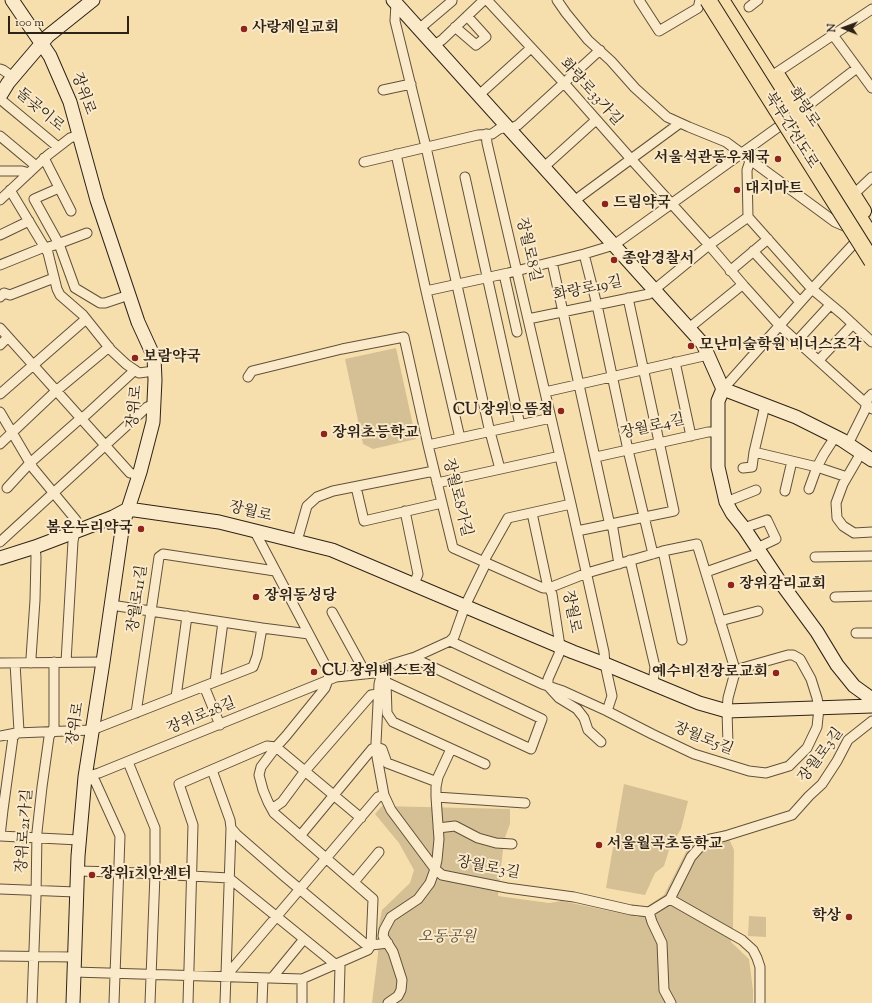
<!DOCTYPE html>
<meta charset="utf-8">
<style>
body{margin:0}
#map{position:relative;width:872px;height:1003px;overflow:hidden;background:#f7dfad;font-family:"Sorts Mill Goudy",serif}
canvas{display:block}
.north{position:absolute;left:824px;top:8px;width:40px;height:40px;-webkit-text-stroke:3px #faeaca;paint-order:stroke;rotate:271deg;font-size:11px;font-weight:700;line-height:16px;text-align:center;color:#2d2217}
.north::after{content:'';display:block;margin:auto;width:14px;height:18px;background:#2d2217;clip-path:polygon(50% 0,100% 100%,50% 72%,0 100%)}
.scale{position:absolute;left:8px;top:16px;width:121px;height:18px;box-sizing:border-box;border:2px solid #2d2217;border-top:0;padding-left:5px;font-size:12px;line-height:14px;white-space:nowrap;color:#2d2217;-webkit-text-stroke:3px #faeaca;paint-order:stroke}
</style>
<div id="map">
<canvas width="872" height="1003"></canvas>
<div class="north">N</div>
<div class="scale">100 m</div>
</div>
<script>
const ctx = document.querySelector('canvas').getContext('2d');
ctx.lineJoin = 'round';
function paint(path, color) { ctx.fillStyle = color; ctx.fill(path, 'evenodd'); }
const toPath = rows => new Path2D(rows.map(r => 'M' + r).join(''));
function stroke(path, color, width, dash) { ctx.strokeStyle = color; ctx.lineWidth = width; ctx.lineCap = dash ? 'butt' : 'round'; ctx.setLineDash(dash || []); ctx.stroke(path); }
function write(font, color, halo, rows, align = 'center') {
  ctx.font = font + ' "Sorts Mill Goudy","Noto Serif KR",serif'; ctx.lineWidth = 4; ctx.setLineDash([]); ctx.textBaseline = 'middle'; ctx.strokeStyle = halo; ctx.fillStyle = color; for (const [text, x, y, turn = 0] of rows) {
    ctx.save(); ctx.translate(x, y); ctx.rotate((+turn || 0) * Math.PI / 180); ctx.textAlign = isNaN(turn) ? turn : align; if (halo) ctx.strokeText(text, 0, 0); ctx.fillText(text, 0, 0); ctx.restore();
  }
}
const green = toPath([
 [396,348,416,439,373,449,363,444,345,359],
 [624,784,688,801,681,829,670,847,664,866,655,873,645,895,606,888],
 [382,806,510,809,510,824,504,840,498,896,549,903,562,901,638,917,649,905,664,895,689,846,695,840,725,830,734,850,733,927,731,942,749,959,753,990,753,1003,372,1003,378,954,378,930,382,910,410,883,414,870,399,843,375,814],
 [749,916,766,917,766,937,748,936]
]);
const street = toPath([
 [487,0,564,83,631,159,709,245,744,286,779,325,872,409],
 [557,0,566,13,588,40,611,61,635,88,667,117,689,127,726,142,835,222,849,228],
 [639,0,659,31,698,8,700,0],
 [397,1,396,3,395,21,426,147,489,428,500,469],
 [749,7,758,0],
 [455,27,476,45,486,37,467,16],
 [419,29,452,1],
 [833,35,872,88],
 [434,45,442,40,484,0],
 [0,69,3,70,13,77],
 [776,73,872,9],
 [383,90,411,84],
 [479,95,531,48],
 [0,99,58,147],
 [801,111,857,68],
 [509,129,518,125,600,50],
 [486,134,487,143,571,504,604,652,605,664,612,696,607,711],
 [0,136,36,166],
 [396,154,426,291,460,438],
 [44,158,71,211],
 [750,161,747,170,748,217,812,289,842,314,872,342],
 [364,162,478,135,492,134,499,129,508,127],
 [544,167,596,120],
 [0,171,22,171,29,173],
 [465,177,520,425],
 [59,188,34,199,59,244,75,288,100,303,105,303,129,295],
 [10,190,48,253,57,289,60,295,83,315,111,350,126,364,139,373,154,371],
 [854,194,872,177],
 [0,200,48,155,70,138,79,135],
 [574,201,680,123],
 [0,235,29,221],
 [753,251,800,302],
 [584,254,597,305,628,450,653,554],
 [552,262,609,521,613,529,619,564],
 [0,265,42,248,45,248,55,245,87,233],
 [730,271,768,239],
 [504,274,517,332],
 [426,291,508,273,584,254,614,245,788,120],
 [0,297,4,293,10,295,54,278],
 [528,319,649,294,709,245,748,217],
 [0,328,130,473,138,475],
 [689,328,742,285],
 [797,341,830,305],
 [0,345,8,337],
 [819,360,853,324],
 [675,362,691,436],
 [248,377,252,371,342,349,404,337,428,445,453,548,543,588,549,588,587,573,663,551,697,544,734,666,737,671],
 [723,389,812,289,860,237],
 [545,392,708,355],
 [0,394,86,319],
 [0,412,33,468,76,520,75,532,73,541,66,662],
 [0,444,56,391,109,347],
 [848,444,865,410,868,398,872,394],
 [428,445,551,418],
 [754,452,817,467,847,477],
 [861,453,843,484,836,503,837,518,843,526,854,533,872,532],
 [596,457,708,432,718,432],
 [743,468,752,467,754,452,765,405],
 [437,483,560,456],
 [356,487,364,521,442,503],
 [7,488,30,463,81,418,86,415,135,370],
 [809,489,817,467,824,454,835,437],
 [785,491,792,461],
 [726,502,756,490],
 [405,511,418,574,414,584],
 [532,513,547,583,552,594,560,646,559,654,548,679,548,686,559,698,577,709,584,718,588,730,601,742],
 [254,530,329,672,328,680,325,688,286,736,276,747,261,767,259,775,263,790,268,802,274,813,373,899,371,945],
 [577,531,674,511,628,298],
 [297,541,307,506,317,497,333,491,434,471],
 [0,542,147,407,153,405],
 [663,551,682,640],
 [815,557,872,556],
 [630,560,655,667,653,684],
 [706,572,757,554,757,548,776,539,767,520,744,528],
 [835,597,872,596],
 [111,605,262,628,309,634],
 [332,612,366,674],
 [720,621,758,611],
 [856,633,872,633],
 [450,641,542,684,563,691,607,711,652,734,694,754,749,771,766,773,789,766,807,748,817,727,819,708,817,698,811,679,800,659,793,655,788,655,742,668,737,671,734,676,728,698,727,711,728,744],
 [0,663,103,662],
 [31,663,31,658,35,600,36,557,35,547],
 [383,669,379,684,376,743,377,757,384,795,391,810,435,869,442,875,507,888,574,897,631,910,649,912,670,899,691,857,706,840,725,836,792,815,809,796,822,784,837,761,848,740,872,721],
 [385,676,386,682,387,713,393,722,485,764],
 [215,682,223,622],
 [386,682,531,749,542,719,420,661,415,657],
 [204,686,220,725],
 [176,697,187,616],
 [136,713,159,557,163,554,275,571],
 [0,736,16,733,92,730,253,667,257,656,262,628],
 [128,762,155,828,155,874,150,1003],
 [212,770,230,820,231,828,225,1003],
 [85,777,99,773,336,677,374,673,392,664,415,657,450,641,454,637,465,606,484,567,486,557,508,518,571,504],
 [85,777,95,781,120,836,114,1003],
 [437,782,438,777,451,749],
 [272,809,282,802,305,771,371,695,378,694],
 [231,828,237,835,284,876,364,943,371,945,388,943],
 [438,828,455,826,478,838,496,843,512,844],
 [0,836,3,810,13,737,19,731,15,663],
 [0,836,79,840],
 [300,836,372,749,376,747,382,749,387,763,437,782,436,787,436,797,525,803],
 [77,871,118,872,229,878,335,964,340,966,339,1003],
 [354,882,379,852],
 [0,889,76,892],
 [670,899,742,940,753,950,757,958,760,967,760,1003],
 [649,912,652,922,662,943,664,990,671,1003],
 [0,956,74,957],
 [74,972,302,979,368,950,371,945],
 [226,976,378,797,384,795],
 [272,978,304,939],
 [32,1003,36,896,37,832,42,787,49,737,54,727,54,662],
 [188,1003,193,825,179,784,267,746,276,747,361,818],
 [262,1003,263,978],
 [302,1003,302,979],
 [388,1003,398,996,401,990,402,980,393,952,383,936,384,930,391,917,418,899,430,883,435,869,437,860,439,839,436,797]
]);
const secondary = toPath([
 [12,0,50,56,70,102,97,200,138,322,154,357,155,380,153,422,140,472,128,509,123,523,103,662,85,777,78,856,73,1003],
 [393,0,703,344,723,389,796,417,842,440,872,460],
 [0,96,8,83,48,36,93,0],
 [723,389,718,401,718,467,726,502,732,513,744,528,778,579,817,632,837,665,854,686,872,699],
 [0,558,35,547,85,528,113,517,128,509,219,522,332,550,573,652,605,664,699,703,727,711,872,706]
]);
const primary = toPath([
 [779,77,864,211]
]);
const highway = toPath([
 [721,0,872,238]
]);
const highwayBridge = toPath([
 [708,0,872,261]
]);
const markers = [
 [244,29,4,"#8f2418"],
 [778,159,4,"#8f2418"],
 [737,190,4,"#8f2418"],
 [605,204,4,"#8f2418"],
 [614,260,4,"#8f2418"],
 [691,346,4,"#8f2418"],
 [135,358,4,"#8f2418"],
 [561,411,4,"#8f2418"],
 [324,434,4,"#8f2418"],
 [141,529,4,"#8f2418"],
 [731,585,4,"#8f2418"],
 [256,597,4,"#8f2418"],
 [314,672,4,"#8f2418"],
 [776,673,4,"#8f2418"],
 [599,845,4,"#8f2418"],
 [92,875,4,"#8f2418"],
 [849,917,4,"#8f2418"]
];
const poiNames = [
 ["사랑제일교회",252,29],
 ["서울석관동우체국",770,159,"right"],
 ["대지마트",745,190],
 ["드림약국",613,204],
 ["종암경찰서",622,260],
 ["모난미술학원 비너스조각",699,346],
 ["보람약국",143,358],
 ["CU 장위으뜸점",553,411,"right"],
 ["장위초등학교",332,434],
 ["봄온누리약국",133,529,"right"],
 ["장위감리교회",739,585],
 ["장위동성당",264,597],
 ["CU 장위베스트점",322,672],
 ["예수비전장로교회",768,673,"right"],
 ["서울월곡초등학교",607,845],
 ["장위1치안센터",100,875],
 ["학상",841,917,"right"]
];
const streetNames = [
 ["화랑로33가길",590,93,48],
 ["장위로",82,94,70],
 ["화랑로",803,108,57],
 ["돌곶이로",39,111,40],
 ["북부간선도로",790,131,58],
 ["장월로8길",527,250,77],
 ["화랑로19길",588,290,-12],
 ["장위로",136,407,-84],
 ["장월로4길",653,428,-13],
 ["장월로8가길",456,498,76],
 ["장월로",250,513,14],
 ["장월로11길",139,599,-82],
 ["장월로",570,612,79],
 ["장위로28길",202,717,-22],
 ["장위로",77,724,-81],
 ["장월로5길",703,740,22],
 ["장월로3길",822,756,-53],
 ["장위로21가길",26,831,-86],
 ["장월로3길",488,869,11]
];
const parkNames = [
 ["오동공원",447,938]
];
paint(green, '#d5bf94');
stroke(street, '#60513c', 11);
stroke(secondary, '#2d2217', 15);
stroke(primary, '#2d2217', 16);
stroke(highway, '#2d2217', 18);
stroke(street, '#faeaca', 9);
stroke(secondary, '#faeaca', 13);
stroke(primary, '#f7dfad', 14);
stroke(highway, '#f7dfad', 16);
stroke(highwayBridge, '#2d2217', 18, []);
stroke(highwayBridge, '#f7dfad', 16);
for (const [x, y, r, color] of markers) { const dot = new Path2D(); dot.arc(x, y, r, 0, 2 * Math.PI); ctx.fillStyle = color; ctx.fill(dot); stroke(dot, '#faeaca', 1.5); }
write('bold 15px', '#2d2217', '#faeaca', poiNames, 'left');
write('15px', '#2d2217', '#faeaca', streetNames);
write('italic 15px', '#574936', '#faeaca', parkNames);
</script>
